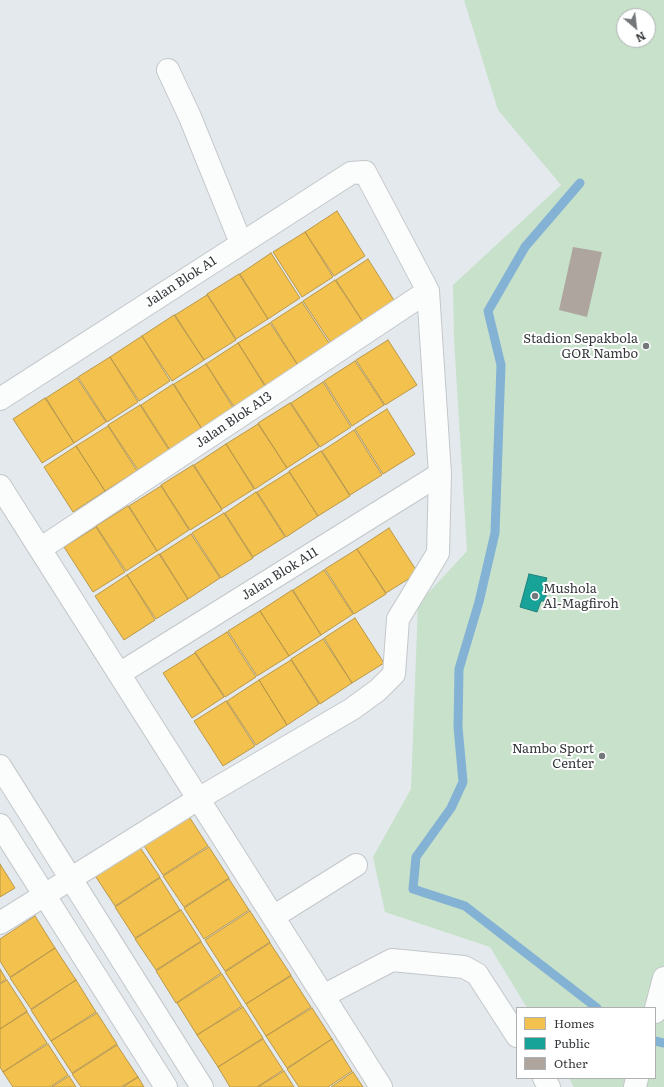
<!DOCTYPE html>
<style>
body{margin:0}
#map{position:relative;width:664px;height:1087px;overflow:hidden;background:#e4e9ed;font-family:Literata,serif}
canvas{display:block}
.legend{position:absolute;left:516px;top:1007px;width:140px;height:72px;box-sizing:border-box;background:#fff;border:1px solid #afb0b1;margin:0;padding:5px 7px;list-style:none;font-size:12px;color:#36393c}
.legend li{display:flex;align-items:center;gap:8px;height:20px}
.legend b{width:20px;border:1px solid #afb0b1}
.north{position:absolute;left:616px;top:8px;width:40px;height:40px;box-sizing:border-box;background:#fff;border:1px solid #afb0b1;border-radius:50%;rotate:152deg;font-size:11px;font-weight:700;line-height:16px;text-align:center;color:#36393c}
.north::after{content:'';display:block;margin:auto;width:14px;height:18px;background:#73777a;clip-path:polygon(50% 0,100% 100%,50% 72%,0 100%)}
</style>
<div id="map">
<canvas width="664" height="1087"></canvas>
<ul class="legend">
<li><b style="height:11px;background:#f2c14e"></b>Homes</li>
<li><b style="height:11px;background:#17a398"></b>Public</li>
<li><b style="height:11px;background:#afa59f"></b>Other</li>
</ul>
<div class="north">N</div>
</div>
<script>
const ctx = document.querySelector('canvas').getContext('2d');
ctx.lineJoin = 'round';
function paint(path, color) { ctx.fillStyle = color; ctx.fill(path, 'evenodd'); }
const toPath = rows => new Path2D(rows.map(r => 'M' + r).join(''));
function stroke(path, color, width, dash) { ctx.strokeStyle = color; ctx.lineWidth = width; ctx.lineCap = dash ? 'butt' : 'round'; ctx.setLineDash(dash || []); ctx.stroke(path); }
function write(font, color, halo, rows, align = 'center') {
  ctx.font = font + ' Literata,serif'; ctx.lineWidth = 4; ctx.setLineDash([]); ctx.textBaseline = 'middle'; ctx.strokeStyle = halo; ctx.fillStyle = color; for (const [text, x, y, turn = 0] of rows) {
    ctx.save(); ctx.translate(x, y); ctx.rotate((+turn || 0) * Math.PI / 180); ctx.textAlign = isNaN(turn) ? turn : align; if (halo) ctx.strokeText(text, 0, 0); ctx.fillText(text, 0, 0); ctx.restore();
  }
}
const green = toPath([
 [464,0,664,0,664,1087,574,1087,569,1078,655,1078,655,1008,527,1008,490,947,385,912,373,857,411,789,418,604,467,551,454,339,453,285,561,185,498,110],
 [624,16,648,16,648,40,624,40]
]);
const homes = toPath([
 [337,211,365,256,334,276,305,232,337,211],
 [305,232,333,277,302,297,273,252,305,232],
 [271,253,300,298,268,319,240,274,271,253],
 [368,259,397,305,365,325,336,280,368,259],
 [239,274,268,319,236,339,207,294,239,274],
 [335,280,365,325,333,346,303,301,335,280],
 [207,295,236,340,204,360,175,315,207,295],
 [302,302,331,346,299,367,271,322,302,302],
 [174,315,204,360,172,381,142,336,174,315],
 [270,323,299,367,267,388,238,343,270,323],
 [142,336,170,381,139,401,110,357,142,336],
 [388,340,417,385,385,405,356,360,388,340],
 [238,343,266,388,235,408,206,364,238,343],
 [110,357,138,402,107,422,78,377,110,357],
 [355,361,384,405,352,426,324,381,355,361],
 [206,364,234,409,202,429,174,384,206,364],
 [77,378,106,422,74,443,46,398,77,378],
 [323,382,351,427,320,447,291,403,323,382],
 [173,384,202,429,170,450,141,405,173,384],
 [45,398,74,443,42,463,13,419,45,398],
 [290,403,319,447,287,468,258,423,290,403],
 [140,405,169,450,138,470,108,425,140,405],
 [387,409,415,454,383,474,355,429,387,409],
 [258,424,287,468,255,489,226,444,258,424],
 [108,426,137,471,105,491,76,446,108,426],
 [354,430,382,475,350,495,322,451,354,430],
 [226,444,254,489,222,509,194,465,226,444],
 [76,446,105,491,73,512,44,467,76,446],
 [321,451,350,496,318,516,289,471,321,451],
 [193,465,222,510,190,530,161,485,193,465],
 [289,472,318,516,286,537,257,492,289,472],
 [161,486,189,530,157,551,129,506,161,486],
 [256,492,285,537,253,557,225,513,256,492],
 [128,506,157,551,126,571,96,526,128,506],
 [224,513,253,558,221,578,192,533,224,513],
 [96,527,125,572,93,592,64,547,96,527],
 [389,528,418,573,386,593,357,549,389,528],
 [191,534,220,578,188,599,160,554,191,534],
 [357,549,386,594,354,614,325,569,357,549],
 [159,554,188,599,156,619,127,575,159,554],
 [324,570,353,614,321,635,293,590,324,570],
 [127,575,155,620,124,640,95,596,127,575],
 [292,590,321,635,289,656,260,611,292,590],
 [260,611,289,656,257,676,228,631,260,611],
 [355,618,384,663,352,683,324,638,355,618],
 [227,632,256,677,225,697,195,652,227,632],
 [323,639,352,683,320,704,291,659,323,639],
 [195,653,224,697,192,718,163,673,195,653],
 [291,660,319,704,287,725,259,680,291,660],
 [259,680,287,725,256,745,227,701,259,680],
 [226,701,255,746,223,766,194,721,226,701],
 [188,815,208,846,163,875,143,844,188,815],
 [139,846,160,877,115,906,94,874,139,846],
 [209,847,229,878,184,907,163,876,209,847],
 [0,864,15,888,0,897,0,864],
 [160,878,180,910,135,938,115,907,160,878],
 [229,879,249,910,204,939,184,908,229,879],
 [181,910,201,941,156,970,135,939,181,910],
 [250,911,270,942,225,971,205,940,250,911],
 [35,916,55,948,10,977,0,961,0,939,35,916],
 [201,942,221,973,176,1003,156,971,201,942],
 [270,943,291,975,246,1004,225,972,270,943],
 [55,948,76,980,31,1009,10,978,55,948],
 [0,969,6,979,0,983,0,969],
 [222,974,242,1006,197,1035,177,1003,222,974],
 [291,976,311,1007,266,1036,246,1004,291,976],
 [7,980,27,1011,0,1029,0,984,7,980],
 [76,980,96,1012,51,1041,31,1010,76,980],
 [243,1007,263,1038,218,1067,197,1035,243,1007],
 [312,1008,332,1039,287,1068,266,1036,312,1008],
 [27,1012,47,1043,3,1072,0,1067,0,1029,27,1012],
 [97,1013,117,1044,72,1073,51,1041,97,1013],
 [263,1039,283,1070,257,1087,230,1087,218,1067,263,1039],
 [332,1039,352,1071,328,1087,299,1087,287,1069,332,1039],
 [48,1044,68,1075,50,1087,13,1087,3,1072,48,1044],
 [117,1045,138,1077,121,1087,81,1087,72,1074,117,1045],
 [284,1071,294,1087,258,1087,284,1071],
 [353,1072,363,1087,331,1087,353,1072],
 [69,1076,76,1087,52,1087,69,1076],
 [138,1077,144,1087,123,1087,138,1077]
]);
const public = toPath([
 [529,574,547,578,543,590,547,591,545,601,541,601,537,612,520,607,529,574]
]);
const stream = toPath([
 [580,183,525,247,488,311,501,365,495,533,479,602,459,669,458,727,463,782,451,808,416,857,413,889,465,906,597,1008],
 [655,1041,664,1043]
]);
const building = toPath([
 [573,247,602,252,587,317,559,310]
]);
const minor = toPath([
 [168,70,190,117,241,243],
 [0,399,351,173,365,172,428,291,440,474,438,553,398,619,394,674,378,690,352,709,198,799,0,923],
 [0,486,381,1087],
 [40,549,428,291],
 [119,674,440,474],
 [0,766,202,1087],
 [0,825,166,1087],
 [273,917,356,865],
 [323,996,392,960,464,967,477,974,517,1036],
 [655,1012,664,978],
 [544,1078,549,1087],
 [635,1087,637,1078]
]);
const markers = [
 [646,346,4,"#73777a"],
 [535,596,4,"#73777a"],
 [602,756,4,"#73777a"]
];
const streetNames = [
 ["Jalan Blok A1",181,282,-33],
 ["Jalan Blok A13",234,420,-34],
 ["Jalan Blok A11",280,574,-32]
];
const poiNames = [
 ["Stadion Sepakbola",638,339],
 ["GOR Nambo",638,354],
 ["Mushola",543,589,"left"],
 ["Al-Magfiroh",543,604,"left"],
 ["Nambo Sport",594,749],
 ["Center",594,764]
];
paint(green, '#c7e1ca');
paint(homes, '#f2c14e');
stroke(homes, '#ba9849', 1);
paint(public, '#17a398');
stroke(public, '#20837c', 1);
stroke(stream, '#83b2d5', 9);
paint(building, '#afa59f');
stroke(minor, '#c3c7ca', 24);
stroke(minor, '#fbfcfc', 22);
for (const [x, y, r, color] of markers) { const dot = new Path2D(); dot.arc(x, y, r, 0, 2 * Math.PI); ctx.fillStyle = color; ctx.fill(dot); stroke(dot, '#fff', 1.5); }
write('13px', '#36393c', '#fff', streetNames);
write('13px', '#36393c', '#fff', poiNames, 'right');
</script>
